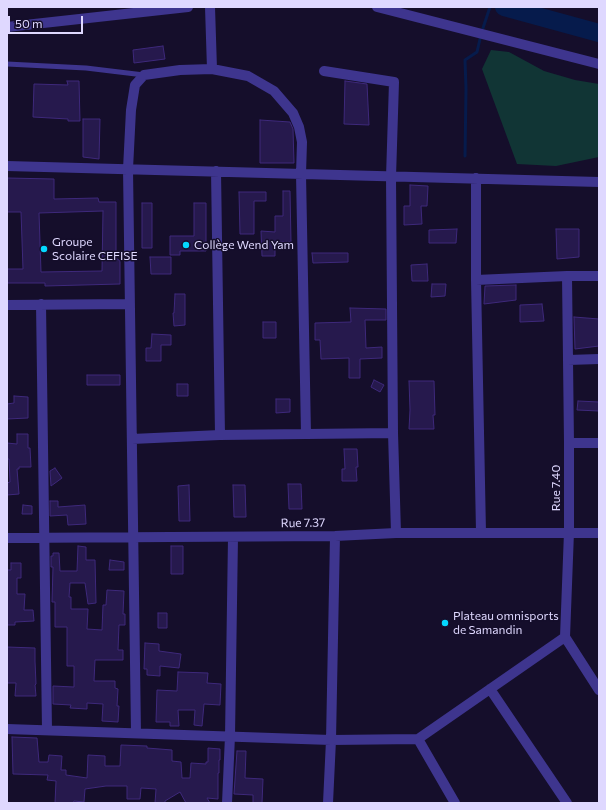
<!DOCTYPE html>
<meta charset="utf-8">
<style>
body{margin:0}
#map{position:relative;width:606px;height:810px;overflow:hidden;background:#150e2b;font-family:Commissioner,sans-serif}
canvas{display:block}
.frame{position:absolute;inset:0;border:8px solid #dfd8ff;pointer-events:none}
.scale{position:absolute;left:8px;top:16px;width:75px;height:18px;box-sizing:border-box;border:2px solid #dfd8ff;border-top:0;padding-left:5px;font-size:12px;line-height:14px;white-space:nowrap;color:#dfd8ff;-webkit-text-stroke:3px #150e2b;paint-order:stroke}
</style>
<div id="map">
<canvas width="606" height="810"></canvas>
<div class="frame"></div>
<div class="scale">50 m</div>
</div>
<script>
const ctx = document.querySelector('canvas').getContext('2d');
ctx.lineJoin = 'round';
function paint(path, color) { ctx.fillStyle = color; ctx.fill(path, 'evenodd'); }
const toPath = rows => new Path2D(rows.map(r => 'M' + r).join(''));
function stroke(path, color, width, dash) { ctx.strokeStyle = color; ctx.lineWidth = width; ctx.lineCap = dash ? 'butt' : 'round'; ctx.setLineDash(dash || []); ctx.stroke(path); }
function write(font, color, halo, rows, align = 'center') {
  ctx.font = font + ' Commissioner,sans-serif'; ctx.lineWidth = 3; ctx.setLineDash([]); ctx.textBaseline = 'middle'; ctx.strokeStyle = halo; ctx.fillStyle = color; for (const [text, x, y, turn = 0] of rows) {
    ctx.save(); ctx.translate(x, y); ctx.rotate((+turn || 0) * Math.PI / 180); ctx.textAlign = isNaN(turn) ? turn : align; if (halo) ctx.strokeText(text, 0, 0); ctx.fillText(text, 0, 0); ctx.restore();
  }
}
const green = toPath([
 [491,50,509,52,544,71,575,80,599,84,599,157,556,166,517,164,482,69]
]);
const stream = toPath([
 [483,28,490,7],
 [465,156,466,89,465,60,477,52,480,39]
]);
const river = toPath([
 [504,7,599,33]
]);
const building = toPath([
 [163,46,165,59,134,63,133,50,163,46],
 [67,81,79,81,80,121,68,121,68,119,33,117,34,84,68,85,67,81],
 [345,81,367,84,369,125,344,124,345,81],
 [83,119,100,119,99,159,83,157,83,119],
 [260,120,290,122,293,129,294,163,260,163,260,120],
 [7,178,54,179,54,199,98,198,99,202,116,202,116,258,120,261,120,284,45,286,45,283,7,283,7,269,23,269,21,212,7,212,7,178],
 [103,211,102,271,41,272,39,213,103,211],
 [410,185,428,186,427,206,421,206,422,224,404,225,404,206,410,206,410,185],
 [283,191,290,191,291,242,275,242,275,256,262,256,261,231,275,232,275,216,283,216,283,191],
 [239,192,266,192,266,201,254,201,254,234,240,234,239,192],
 [142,203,152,203,152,248,142,248,142,203],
 [194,203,206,203,206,251,180,251,180,255,170,255,170,236,194,236,194,203],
 [457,229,456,243,429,243,429,230,457,229],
 [556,229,579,229,579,257,557,259,556,229],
 [312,253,348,253,348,262,313,263,312,253],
 [150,257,171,257,171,274,151,274,150,257],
 [427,264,428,281,412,281,411,265,427,264],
 [432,284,446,284,445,296,431,297,432,284],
 [516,285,516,300,484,304,485,286,516,285],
 [175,294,185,294,185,325,174,326,173,313,174,313,175,294],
 [542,304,544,321,520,322,520,305,542,304],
 [350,308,386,309,386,320,365,320,366,348,382,347,382,358,360,359,360,378,349,378,349,358,321,359,320,340,315,340,315,323,351,322,350,308],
 [574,317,599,319,599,346,575,349,574,317],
 [263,322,276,322,276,338,263,338,263,322],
 [152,334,171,335,171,345,161,345,161,361,146,361,146,348,151,348,152,334],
 [87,375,120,375,120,385,87,385,87,375],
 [374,380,384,385,380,392,371,387,374,380],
 [409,381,434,381,435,415,433,415,434,429,409,429,410,410,409,381],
 [177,384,188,384,188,396,177,396,177,384],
 [14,396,28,397,28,418,7,419,7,404,14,403,14,396],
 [276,399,290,399,290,412,276,413,276,399],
 [578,401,599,402,599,411,577,410,578,401],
 [17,434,28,434,28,448,30,448,31,467,19,467,19,469,17,469,19,494,7,495,7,483,10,482,9,459,7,459,7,443,17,444,17,434],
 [344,449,357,449,358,467,356,467,357,481,342,481,342,469,345,469,344,449],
 [55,468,62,478,51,486,50,471,55,468],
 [288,484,301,484,302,509,289,509,288,484],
 [189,485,190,521,179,521,178,486,189,485],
 [233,485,245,485,246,517,234,517,233,485],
 [50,501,58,501,58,507,85,505,86,524,68,525,67,515,50,516,50,501],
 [23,505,32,506,32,514,22,514,23,505],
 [78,546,86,547,86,560,95,560,96,603,88,604,85,583,70,583,69,597,71,597,71,609,88,609,87,629,102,630,103,605,106,605,107,590,124,591,123,614,125,614,125,625,119,625,118,650,123,650,123,660,95,660,94,681,115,681,115,688,118,689,117,706,119,706,118,722,102,721,103,704,87,703,87,709,70,708,71,705,53,704,53,686,74,687,74,666,67,666,67,627,55,627,55,602,52,602,53,567,51,567,51,556,53,556,53,553,59,553,60,571,77,571,78,546],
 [171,546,183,546,183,574,171,574,171,546],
 [110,560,124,562,124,570,109,570,110,560],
 [11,563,21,563,21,578,17,578,17,594,25,594,24,610,33,610,34,621,15,622,15,625,7,625,7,570,11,570,11,563],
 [158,613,167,613,167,628,158,628,158,613],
 [145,643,159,644,159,651,181,654,179,668,160,666,160,676,147,675,147,669,144,669,145,643],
 [7,647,35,648,35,661,36,684,35,685,36,696,15,696,16,683,7,683,7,647],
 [178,672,208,673,207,683,221,684,220,705,204,704,202,726,194,725,195,710,178,710,179,726,170,726,170,722,156,722,157,690,177,691,178,672],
 [12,737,37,738,39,762,48,762,49,755,62,756,61,770,66,770,66,775,87,778,88,755,105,756,105,766,120,766,121,745,147,746,147,748,172,750,172,761,181,762,182,778,190,778,191,763,206,764,206,762,208,762,208,748,220,749,220,760,219,760,219,773,218,773,218,799,207,798,210,803,186,803,180,792,165,801,165,803,155,803,156,789,141,788,140,799,127,799,127,786,106,786,85,789,84,802,74,801,73,803,55,803,56,781,47,780,48,775,13,774,12,737],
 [237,751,246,751,245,778,263,779,262,803,253,803,253,795,234,794,237,751]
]);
const service = toPath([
 [7,64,86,68,144,75]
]);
const minor = toPath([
 [377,7,599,64],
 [7,27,188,7],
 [212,69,248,76,274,91,293,113,299,127,302,142,301,174,306,434],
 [324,71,394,82,391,177,393,433,396,533],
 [7,166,599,182],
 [216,171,220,435],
 [476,178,476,280,481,532],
 [567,276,569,443,569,532,565,637,599,690],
 [476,280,567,276,599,276],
 [41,304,47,730],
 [7,305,130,304],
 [568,360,599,359],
 [132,439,220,435,393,433],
 [569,443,599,443],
 [7,538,335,536,396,533,599,533],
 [490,689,567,803],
 [7,729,331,740,418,739,565,637],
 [136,733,128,169,131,110,135,85,144,75,180,70,212,69,210,7],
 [418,739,455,803],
 [227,803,230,736,233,537],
 [328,803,331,740,335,536]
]);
const markers = [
 [186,245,4,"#04d8ff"],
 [44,249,4,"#04d8ff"],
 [445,623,4,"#04d8ff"]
];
const poiNames = [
 ["Groupe",52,242],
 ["Scolaire CEFISE",52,256],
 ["Collège Wend Yam",194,245],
 ["Plateau omnisports",453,616],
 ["de Samandin",453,630]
];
const streetNames = [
 ["Rue 7.40",556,488,-90],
 ["Rue 7.37",303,523,-1]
];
paint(green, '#113535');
stroke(stream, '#061b4c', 3);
stroke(river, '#061b4c', 18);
paint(building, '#26194d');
stroke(building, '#3e297b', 1);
stroke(service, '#3e358e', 5);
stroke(minor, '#3e358e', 10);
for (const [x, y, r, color] of markers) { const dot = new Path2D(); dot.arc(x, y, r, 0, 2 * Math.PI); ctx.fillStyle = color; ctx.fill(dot); stroke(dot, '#150e2b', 1.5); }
write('12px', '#dfd8ff', '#150e2b', poiNames, 'left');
write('12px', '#dfd8ff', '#150e2b', streetNames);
</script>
